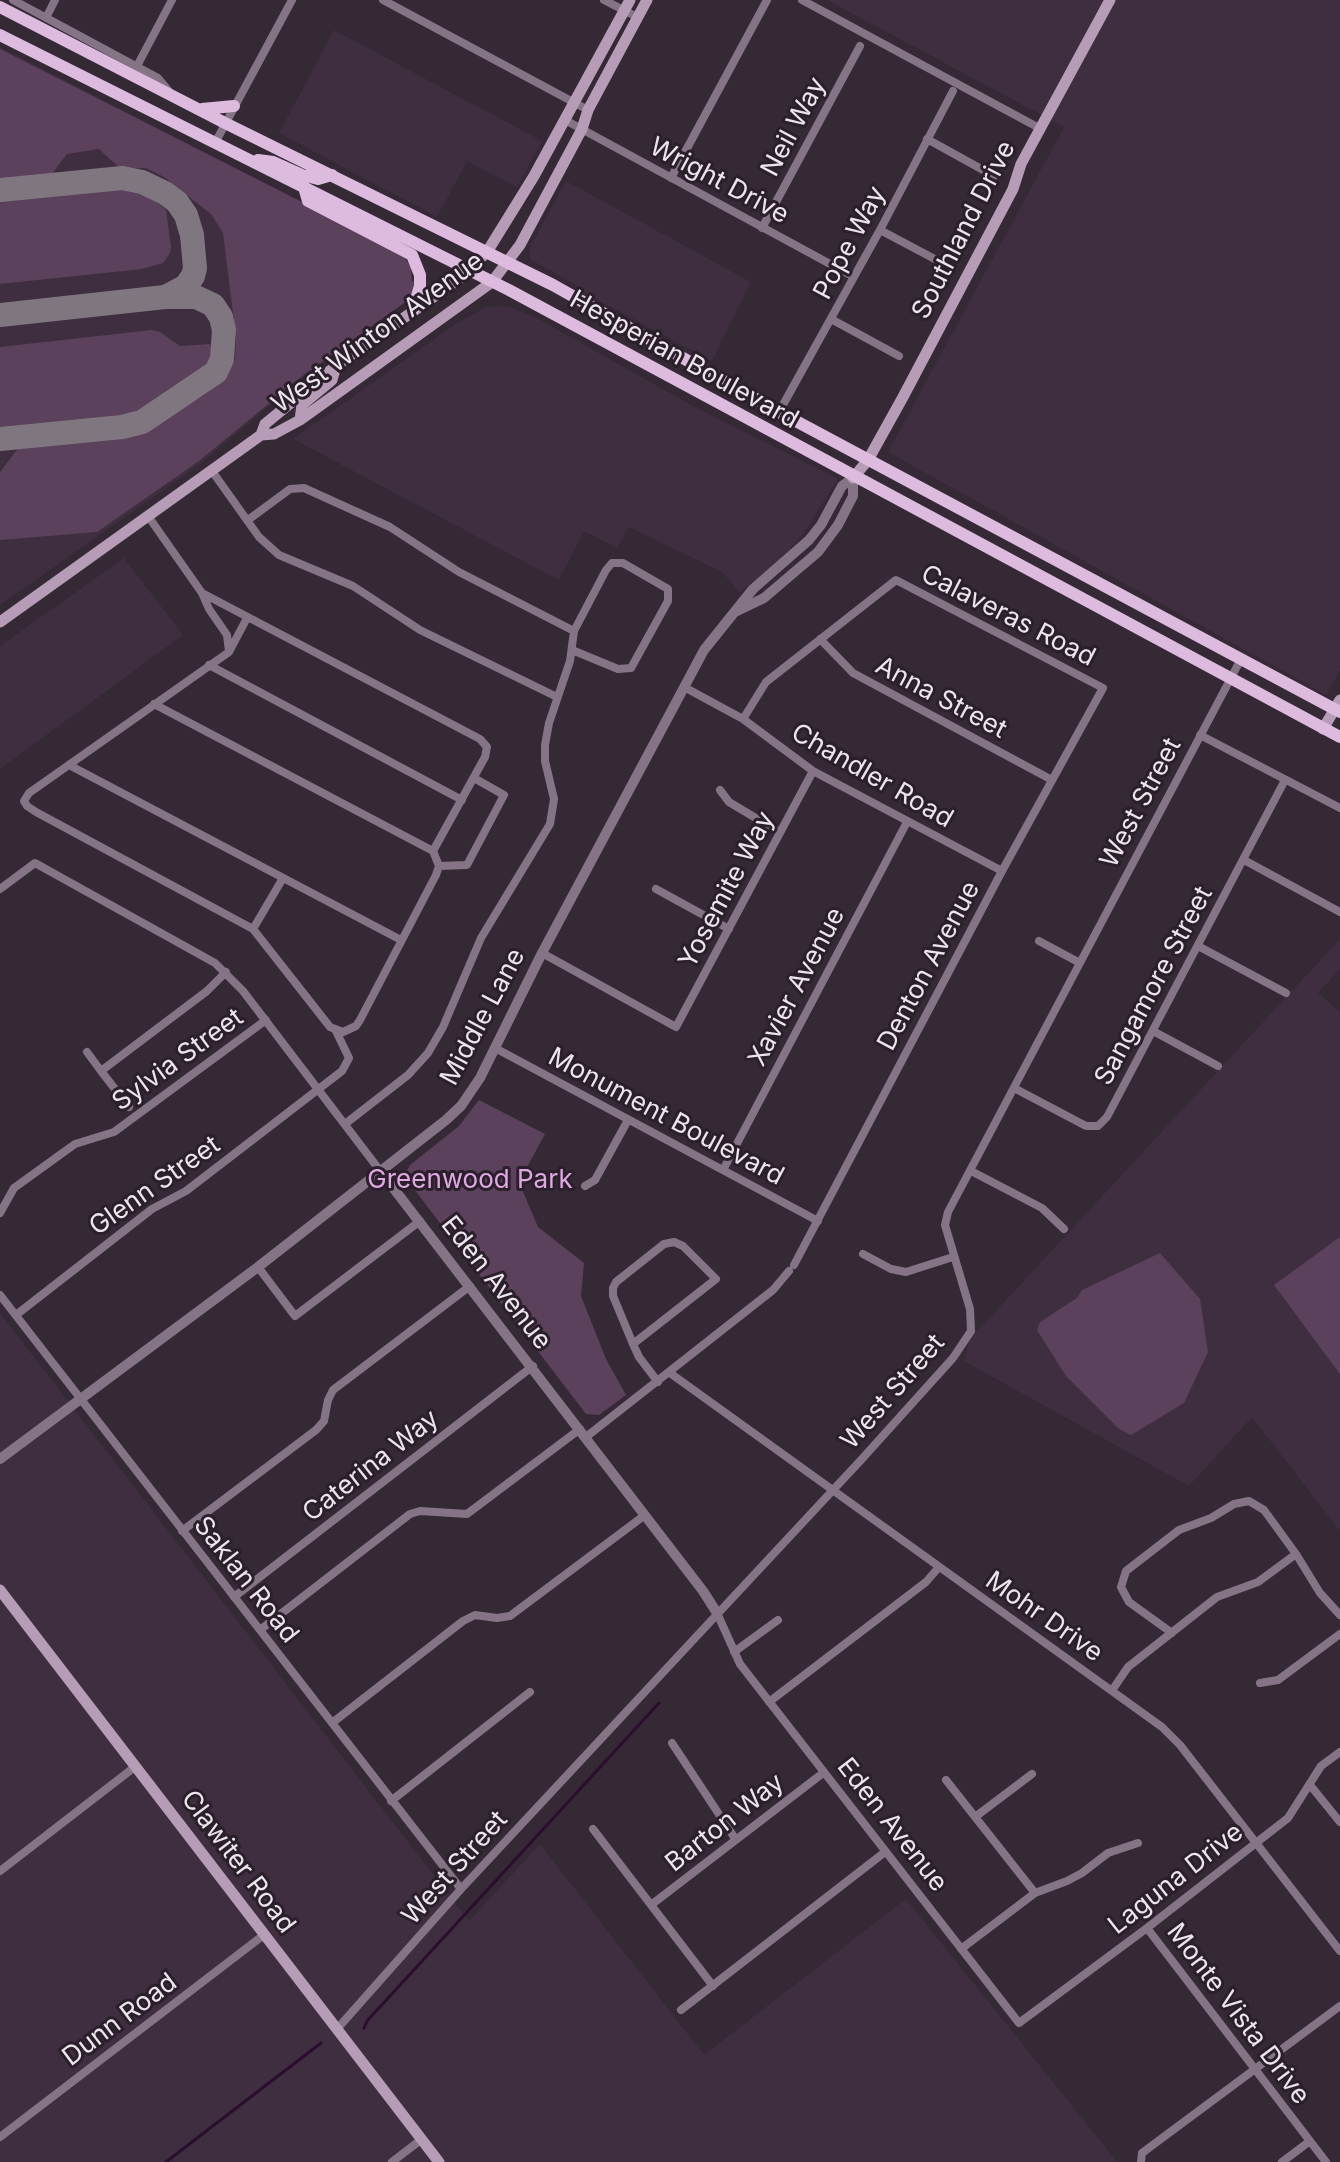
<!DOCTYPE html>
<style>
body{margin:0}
canvas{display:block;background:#342934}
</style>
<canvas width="1340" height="2162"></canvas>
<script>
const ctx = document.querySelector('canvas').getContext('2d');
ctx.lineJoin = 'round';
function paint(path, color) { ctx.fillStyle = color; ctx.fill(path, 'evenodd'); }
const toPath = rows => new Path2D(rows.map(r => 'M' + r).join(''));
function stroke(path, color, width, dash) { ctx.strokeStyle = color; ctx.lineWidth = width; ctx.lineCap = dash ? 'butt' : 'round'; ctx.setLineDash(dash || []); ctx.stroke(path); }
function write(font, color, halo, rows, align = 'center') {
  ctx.font = font + ' Inter,sans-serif'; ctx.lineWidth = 6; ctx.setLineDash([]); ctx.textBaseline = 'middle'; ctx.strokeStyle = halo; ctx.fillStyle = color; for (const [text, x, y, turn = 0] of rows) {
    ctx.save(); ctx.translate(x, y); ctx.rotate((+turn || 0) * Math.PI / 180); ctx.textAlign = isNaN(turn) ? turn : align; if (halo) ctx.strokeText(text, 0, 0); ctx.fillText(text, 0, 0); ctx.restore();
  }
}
const built = toPath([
 [827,0,1340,0,1340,670,1326,695,888,452,1064,127],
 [334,30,542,141,517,187,467,161,437,217,279,133],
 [0,47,394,249,409,262,412,281,416,282,414,290,404,303,300,380,200,464,0,605],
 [566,181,751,282,712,361,579,290,573,283,530,259,530,247],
 [497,306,510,307,533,316,693,406,838,479,804,533,776,565,740,592,722,572,629,527,617,548,584,531,559,580,293,439,457,323,484,308],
 [124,558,183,635,0,769,0,646],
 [1340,939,1340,969,1318,993,1340,1012,1340,1531,1252,1417,1189,1486,964,1361,970,1336,983,1325],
 [0,1313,469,1921,540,1844,704,2055,906,1899,1117,2162,0,2162]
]);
const green = toPath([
 [0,49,357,230,405,258,411,268,412,281,416,282,411,296,404,303,301,377,199,461,97,532,0,540,0,472,17,450,23,447,143,432,204,395,226,377,235,359,236,337,223,233,211,214,164,177,146,168,121,169,99,149,67,154,50,176,0,181],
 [120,185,144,191,166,210,171,247,170,253,163,263,142,269,0,284,0,198],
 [152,330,160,332,180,346,210,344,214,355,209,369,135,418,0,432,0,347],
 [479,1100,545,1134,519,1182,538,1227,584,1263,581,1296,606,1359,626,1395,599,1415,586,1414,404,1176,410,1165,459,1126],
 [1340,1237,1340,1374,1274,1285],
 [1160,1253,1200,1299,1208,1352,1184,1403,1131,1435,1119,1429,1066,1376,1037,1330,1040,1322,1077,1298,1082,1290]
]);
const stream = toPath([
 [364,2028,367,2021,659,1703],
 [166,2162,321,2043]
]);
const taxiway = toPath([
 [0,190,122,178,142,182,165,193,177,202,186,215,192,235,195,268,193,276,186,286,167,296],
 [0,315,165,297,196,297,213,305,221,317,224,330,222,359,216,372,142,422,122,427,0,439]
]);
const minor = toPath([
 [13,0,158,78,168,90],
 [383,0,588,110],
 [604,0,637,17],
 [802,0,1041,129],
 [46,18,55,0],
 [137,66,172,0],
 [565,120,854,277],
 [927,139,994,176],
 [215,143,292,0],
 [671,178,767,0],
 [762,228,860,46],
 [880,230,946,265],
 [831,319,899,356],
 [779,412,880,230,953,91],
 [212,471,259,537,279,555,353,586,420,630,557,697],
 [148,516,202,593,209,609,227,635,229,651],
 [248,520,290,489,304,488,390,527,459,572,574,631],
 [202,593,480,739,487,747,485,757,433,851,439,866,436,875,360,1020,356,1026,343,1032,330,1027,253,929,36,812,27,806,24,801,29,793,229,652,247,618],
 [820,639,853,673,1052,780],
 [209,665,462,800],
 [684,687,743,719,813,771,1002,871],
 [154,704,433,851],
 [743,719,766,682,896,580,1103,688,1002,871,794,1265],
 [1200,735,1340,808],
 [69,765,401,940],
 [720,790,729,802,779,832],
 [1244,860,1340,912],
 [439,866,467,865,504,795,474,778],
 [0,889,35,863,215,963,243,991,381,1172],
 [656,889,729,929],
 [253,929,283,878],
 [1039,941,1080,963],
 [1198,946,1286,993],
 [542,953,676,1027,813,771],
 [1153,1031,1218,1066],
 [495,1048,818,1221],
 [87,1052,101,1071],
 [1014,1088,1086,1126,1098,1126,1107,1117,1285,780],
 [129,1107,101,1071,207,991,226,972],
 [345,1124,408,1075,428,1053,443,1027,481,938,550,824,554,799,545,761,545,745,549,723,570,661,574,631,606,570,612,563,623,563,668,589,668,601,631,668,618,669,572,650],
 [723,1170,907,822],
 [971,1171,1042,1208,1064,1229],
 [585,1186,595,1180,628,1120],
 [0,1213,14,1188,75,1144,114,1132,266,1020],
 [863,1254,891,1269,906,1272,953,1257],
 [258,1267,295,1316,420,1221],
 [0,1295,461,1889],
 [16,1315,152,1209,186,1191,342,1071,349,1058,336,1031],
 [633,1344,716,1279,683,1246,674,1242,664,1244,616,1282,613,1288,613,1296,633,1344,639,1357,658,1382],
 [670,1373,1162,1727,1180,1745,1340,1951],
 [586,1437,773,1290,789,1271],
 [182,1531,316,1430,324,1421,328,1400,333,1390,470,1286],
 [234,1597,533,1366],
 [717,1613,740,1664,1019,2023,1147,1928,1288,1818,1321,1766,1340,1752],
 [260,1630,410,1514,420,1511,467,1514,580,1429],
 [1172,1633,1129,1602,1121,1587,1126,1571,1179,1530,1211,1518,1234,1504,1249,1501,1264,1510,1296,1554,1320,1593,1340,1615],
 [734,1652,778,1620],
 [1260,1683,1278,1680,1340,1634],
 [1113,1689,1128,1667,1217,1597,1258,1582,1296,1554],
 [769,1702,926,1582,939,1567],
 [332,1723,463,1621,475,1615,497,1618,510,1616,645,1515],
 [672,1743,736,1840],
 [946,1780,1035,1893],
 [1310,1785,1340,1822],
 [391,1801,530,1692],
 [975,1817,1032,1774],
 [593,1829,713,1986],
 [0,1871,136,1766],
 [651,1905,823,1773],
 [1147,1928,1326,2162],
 [961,1949,1035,1893,1067,1881,1082,1873,1108,1853,1138,1843],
 [681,2010,885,1852],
 [337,2029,461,1889,861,1460,953,1358,971,1331,970,1309,945,1225,948,1212,1241,659],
 [0,2137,265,1934],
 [392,2162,422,2139],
 [1141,2162,1142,2153,1340,2006],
 [1282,2162,1310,2141]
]);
const tertiary = toPath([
 [737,611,764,598,818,552,838,525,853,496,853,478],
 [381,1172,703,1591,717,1613],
 [0,1459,258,1267,446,1120,461,1106,480,1078,542,953,704,650,753,589,809,540,821,525,842,486,853,478]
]);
const secondary = toPath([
 [300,420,302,405,332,380,336,366],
 [261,435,265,424,337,365,459,279,487,252,534,176,630,0],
 [853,478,868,460,903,397,1013,189,1021,164,1110,0],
 [0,622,261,435,274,434,300,420,492,282,520,245,582,129,588,110,647,0],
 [1323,729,1340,700],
 [0,1590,439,2162]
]);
const primary = toPath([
 [0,7,225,123,553,285,779,412,1340,712],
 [0,35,509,290,1340,737],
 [202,109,234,106],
 [258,160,273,162,302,175,318,179,332,175],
 [304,187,308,201,412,255,420,275,420,286,413,310]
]);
const streetNames = [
 ["Neil Way",794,127,-62],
 ["Wright Drive",719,181,28],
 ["Southland Drive",964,230,-63],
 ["Pope Way",850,243,-62],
 ["West Winton Avenue",378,333,-36],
 ["Hesperian Boulevard",684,360,29],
 ["Calaveras Road",1008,616,27],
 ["Anna Street",941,698,28],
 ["Chandler Road",872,776,30],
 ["West Street",1141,803,-62],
 ["Yosemite Way",727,890,-62],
 ["Denton Avenue",929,966,-62],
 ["Sangamore Street",1154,986,-62],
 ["Xavier Avenue",797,987,-62],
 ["Middle Lane",483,1017,-62],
 ["Sylvia Street",178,1060,-36],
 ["Monument Boulevard",666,1117,28],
 ["Glenn Street",155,1186,-35],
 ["Eden Avenue",496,1283,52],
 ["West Street",893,1392,-49],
 ["Caterina Way",371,1466,-38],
 ["Saklan Road",246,1580,52],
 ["Mohr Drive",1044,1617,35],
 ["Barton Way",725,1823,-38],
 ["Eden Avenue",892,1825,52],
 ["Clawiter Road",238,1862,53],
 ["West Street",455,1868,-48],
 ["Laguna Drive",1176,1879,-38],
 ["Monte Vista Drive",1238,2014,53],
 ["Dunn Road",120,2020,-37]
];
const parkNames = [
 ["Greenwood Park",470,1180]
];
paint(built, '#3e2e3f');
paint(green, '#5c415d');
stroke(stream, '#2c0d2f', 3);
stroke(taxiway, '#807680', 24);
stroke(minor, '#857485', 8);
stroke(tertiary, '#857485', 10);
stroke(secondary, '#b79cb8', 11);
stroke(primary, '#ddbbdf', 12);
write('26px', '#ece5ed', '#2a1f2a', streetNames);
write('26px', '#e0a8e3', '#2a1f2a', parkNames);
</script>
